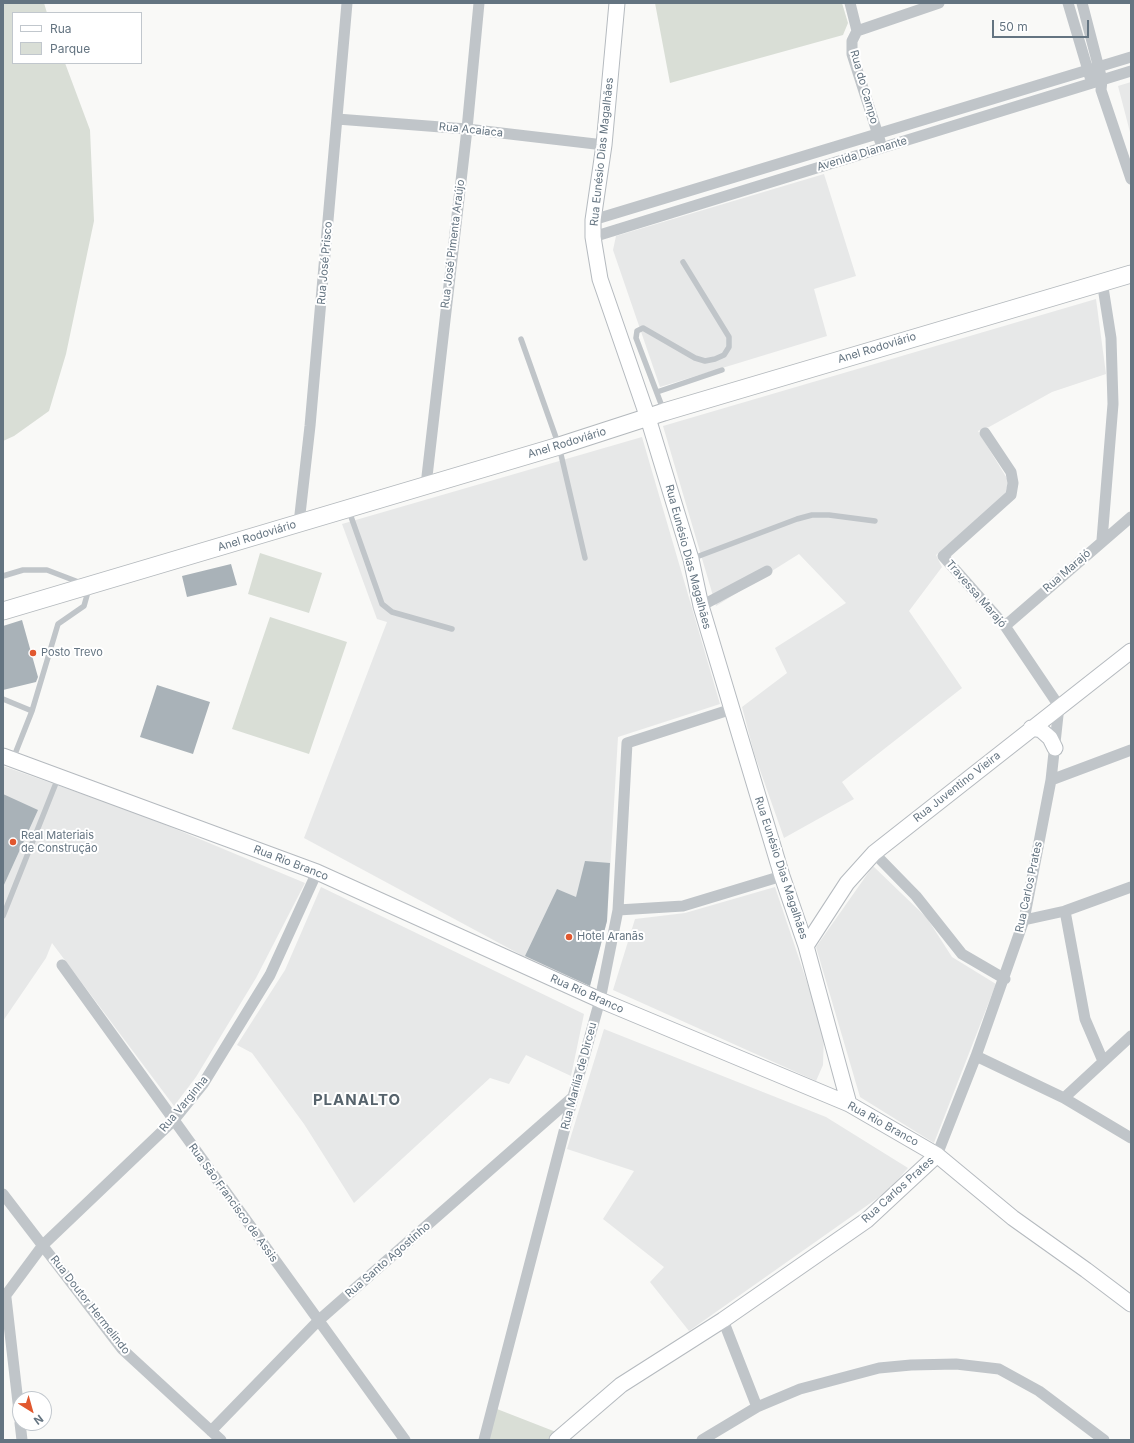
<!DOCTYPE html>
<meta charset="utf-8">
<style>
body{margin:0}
#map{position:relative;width:1134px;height:1443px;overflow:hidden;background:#f9f9f7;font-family:Inter,sans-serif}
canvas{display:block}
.frame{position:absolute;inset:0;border:4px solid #647481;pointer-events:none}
.legend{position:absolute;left:12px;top:12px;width:130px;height:52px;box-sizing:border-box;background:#fff;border:1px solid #c1c7cd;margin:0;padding:5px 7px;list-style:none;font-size:12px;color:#647481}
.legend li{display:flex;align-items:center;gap:8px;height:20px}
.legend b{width:20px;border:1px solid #c1c7cd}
.north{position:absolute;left:12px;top:1391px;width:40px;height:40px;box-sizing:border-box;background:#fff;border:1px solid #c1c7cd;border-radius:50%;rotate:143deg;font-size:11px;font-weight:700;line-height:16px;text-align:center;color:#647481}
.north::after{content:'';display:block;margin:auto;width:14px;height:18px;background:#e1582f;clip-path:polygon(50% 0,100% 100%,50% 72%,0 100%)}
.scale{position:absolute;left:992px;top:20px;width:97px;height:18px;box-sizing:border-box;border:2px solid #647481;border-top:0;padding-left:5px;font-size:12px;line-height:14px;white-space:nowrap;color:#647481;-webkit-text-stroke:3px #fff;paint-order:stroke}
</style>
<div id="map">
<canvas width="1134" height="1443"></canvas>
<div class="frame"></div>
<ul class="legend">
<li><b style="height:5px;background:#fff"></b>Rua</li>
<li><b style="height:11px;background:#d9ded6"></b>Parque</li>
</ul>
<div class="north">N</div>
<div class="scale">50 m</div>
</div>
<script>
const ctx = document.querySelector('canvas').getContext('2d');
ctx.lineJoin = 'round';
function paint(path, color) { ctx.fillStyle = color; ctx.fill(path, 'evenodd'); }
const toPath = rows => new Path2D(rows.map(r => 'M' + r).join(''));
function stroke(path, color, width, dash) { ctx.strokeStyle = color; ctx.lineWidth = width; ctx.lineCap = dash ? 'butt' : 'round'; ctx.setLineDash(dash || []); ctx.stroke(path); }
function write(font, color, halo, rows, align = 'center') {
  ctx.font = font + ' Inter,sans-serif'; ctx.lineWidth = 4; ctx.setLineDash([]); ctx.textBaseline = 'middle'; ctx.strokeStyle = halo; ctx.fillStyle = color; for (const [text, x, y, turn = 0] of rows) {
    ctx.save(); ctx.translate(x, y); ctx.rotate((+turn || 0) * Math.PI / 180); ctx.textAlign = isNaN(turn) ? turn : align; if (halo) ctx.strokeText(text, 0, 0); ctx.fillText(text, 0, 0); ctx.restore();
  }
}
const built = toPath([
 [1131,82,1131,136,1118,86],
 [824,174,856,276,814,289,827,336,660,387,613,250,616,236],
 [1096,299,1106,374,1052,392,989,427,978,431,1008,480,1006,494,936,555,942,567,909,611,962,688,842,782,854,799,784,838,754,753,742,707,787,673,775,648,846,603,799,554,716,606,663,426],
 [642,437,720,704,618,737,607,921,590,986,525,957,304,838,387,622,377,619,342,524],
 [3,766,142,815,305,883,256,978,196,1077,174,1106,52,943,46,958,3,1021],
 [873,866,927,918,952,957,996,984,934,1143,860,1097,816,947],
 [321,887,584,1014,571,1076,526,1055,509,1084,490,1078,354,1203,304,1124,252,1053,237,1045,285,970],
 [775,887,824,1033,823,1065,816,1081,613,990,635,919,685,913],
 [604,1029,826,1117,908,1168,889,1190,689,1331,650,1282,664,1267,603,1219,634,1171,567,1149]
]);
const green = toPath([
 [3,3,44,3,47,13,13,13,13,63,65,63,90,130,94,221,66,354,49,411,14,436,3,441],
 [655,3,842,3,848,23,843,35,670,83],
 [260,553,322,573,309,613,248,594],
 [270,617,347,642,309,754,232,729],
 [497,1409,556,1432,549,1440,489,1440]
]);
const building = toPath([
 [231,564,237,585,187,597,182,576],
 [22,620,38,677,36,682,3,690,3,626],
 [157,685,210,702,193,754,140,737],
 [3,794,38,810,3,887],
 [585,861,610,863,607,921,590,986,525,956,557,889,576,897]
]);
const lane = toPath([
 [521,339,559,446,585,558],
 [657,392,722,370],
 [663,409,636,338,637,331,643,328,695,358,705,361,715,359,724,355,729,347,729,337,683,262],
 [349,511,382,604,392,612,452,629],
 [691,559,797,519,812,515,829,515,875,521],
 [3,576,23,570,47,570,81,583],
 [3,699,32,711],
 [13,759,32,711,58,624,84,606,89,588],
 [3,916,58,778]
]);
const street = toPath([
 [850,3,857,31,852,41,852,54,880,141],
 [1068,3,1090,77],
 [1082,3,1102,80,1101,90,1131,179],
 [857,31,939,3],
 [337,119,467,129,604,145],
 [593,220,1131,57],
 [593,237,1131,71],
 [426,485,467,129,479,3],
 [299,523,310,426,347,3],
 [1102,540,1113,404,1111,338,1102,281],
 [701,606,767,571],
 [1005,626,1131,517],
 [1051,780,1131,750],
 [874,853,916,896,962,954,1005,979],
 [618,910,683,906,782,876],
 [1065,911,1085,1019,1103,1061],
 [1024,920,1065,911,1131,887],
 [62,965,405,1440],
 [976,1056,1064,1098,1131,1138],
 [1064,1098,1131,1036],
 [937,1155,976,1056,1024,920,1051,780,1059,706,1005,626,943,556,1011,495,1013,483,1011,472,985,433],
 [3,1194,122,1349,221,1440],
 [6,1298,20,1420],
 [3,1299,43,1245,173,1121,203,1084,270,975,317,872],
 [723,1320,757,1407],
 [20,1423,22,1440],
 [211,1431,318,1321,573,1097],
 [484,1440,573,1097,600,1000,618,910,627,743,732,709],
 [702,1440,757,1407,800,1389,879,1368,911,1365,956,1364,999,1369,1039,1391,1104,1440]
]);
const secondary = toPath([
 [617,3,604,145,593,220,593,237,600,279,648,418,691,559,701,606,782,876,806,946,849,1104],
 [1031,728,1041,730,1050,738,1055,748],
 [3,756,317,872,600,1000,849,1104,937,1155,1013,1218,1086,1270,1131,1304],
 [806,946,847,883,874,853,1131,651],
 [557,1440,621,1385,723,1320,867,1220,937,1155]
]);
const primary = toPath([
 [3,611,559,446,664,412,1131,274]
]);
const markers = [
 [33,653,4,"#e1582f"],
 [13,842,4,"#e1582f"],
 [569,937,4,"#e1582f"]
];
const streetNames = [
 ["Rua do Campo",864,87,74],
 ["Rua Acaiaca",471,130,6],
 ["Rua Eunésio Dias Magalhães",602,152,-84],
 ["Avenida Diamante",862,154,-17],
 ["Rua José Pimenta Araújo",453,244,-83],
 ["Rua José Prisco",325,263,-85],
 ["Anel Rodoviário",877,348,-17],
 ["Anel Rodoviário",567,443,-17],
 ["Anel Rodoviário",257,536,-17],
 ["Rua Eunésio Dias Magalhães",688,557,75],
 ["Rua Marajó",1067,571,-41],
 ["Travessa Marajó",976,594,49],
 ["Rua Juventino Vieira",957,787,-38],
 ["Rua Rio Branco",291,863,21],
 ["Rua Eunésio Dias Magalhães",781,868,72],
 ["Rua Carlos Prates",1029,887,-78],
 ["Rua Rio Branco",587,994,24],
 ["Rua Marília de Dirceu",579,1076,-75],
 ["Rua Varginha",184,1104,-50],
 ["Rua Rio Branco",883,1124,29],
 ["Rua Carlos Prates",898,1190,-42],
 ["Rua São Francisco de Assis",233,1203,54],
 ["Rua Santo Agostinho",388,1260,-41],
 ["Rua Doutor Hermelindo",90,1305,52]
];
const poiNames = [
 ["Posto Trevo",41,653],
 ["Real Materiais",21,836],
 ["de Construção",21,849],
 ["Hotel Aranãs",577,937]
];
const districtNames = [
 ["PLANALTO",357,1100]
];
paint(built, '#e7e8e8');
paint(green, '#d9ded6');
paint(building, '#a9b2b8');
stroke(secondary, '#b5babf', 17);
stroke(primary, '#b4b9bd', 19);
stroke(lane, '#c0c5c9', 5.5);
stroke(street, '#c0c5c9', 11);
stroke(secondary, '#fff', 15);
stroke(primary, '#fff', 17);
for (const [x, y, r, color] of markers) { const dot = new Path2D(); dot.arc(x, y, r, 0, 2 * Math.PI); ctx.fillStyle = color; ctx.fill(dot); stroke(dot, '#fff', 1.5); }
write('11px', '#647481', '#fff', streetNames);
write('11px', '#647481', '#fff', poiNames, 'left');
ctx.letterSpacing = '1px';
write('bold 15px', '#56636c', '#fff', districtNames);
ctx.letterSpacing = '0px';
</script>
